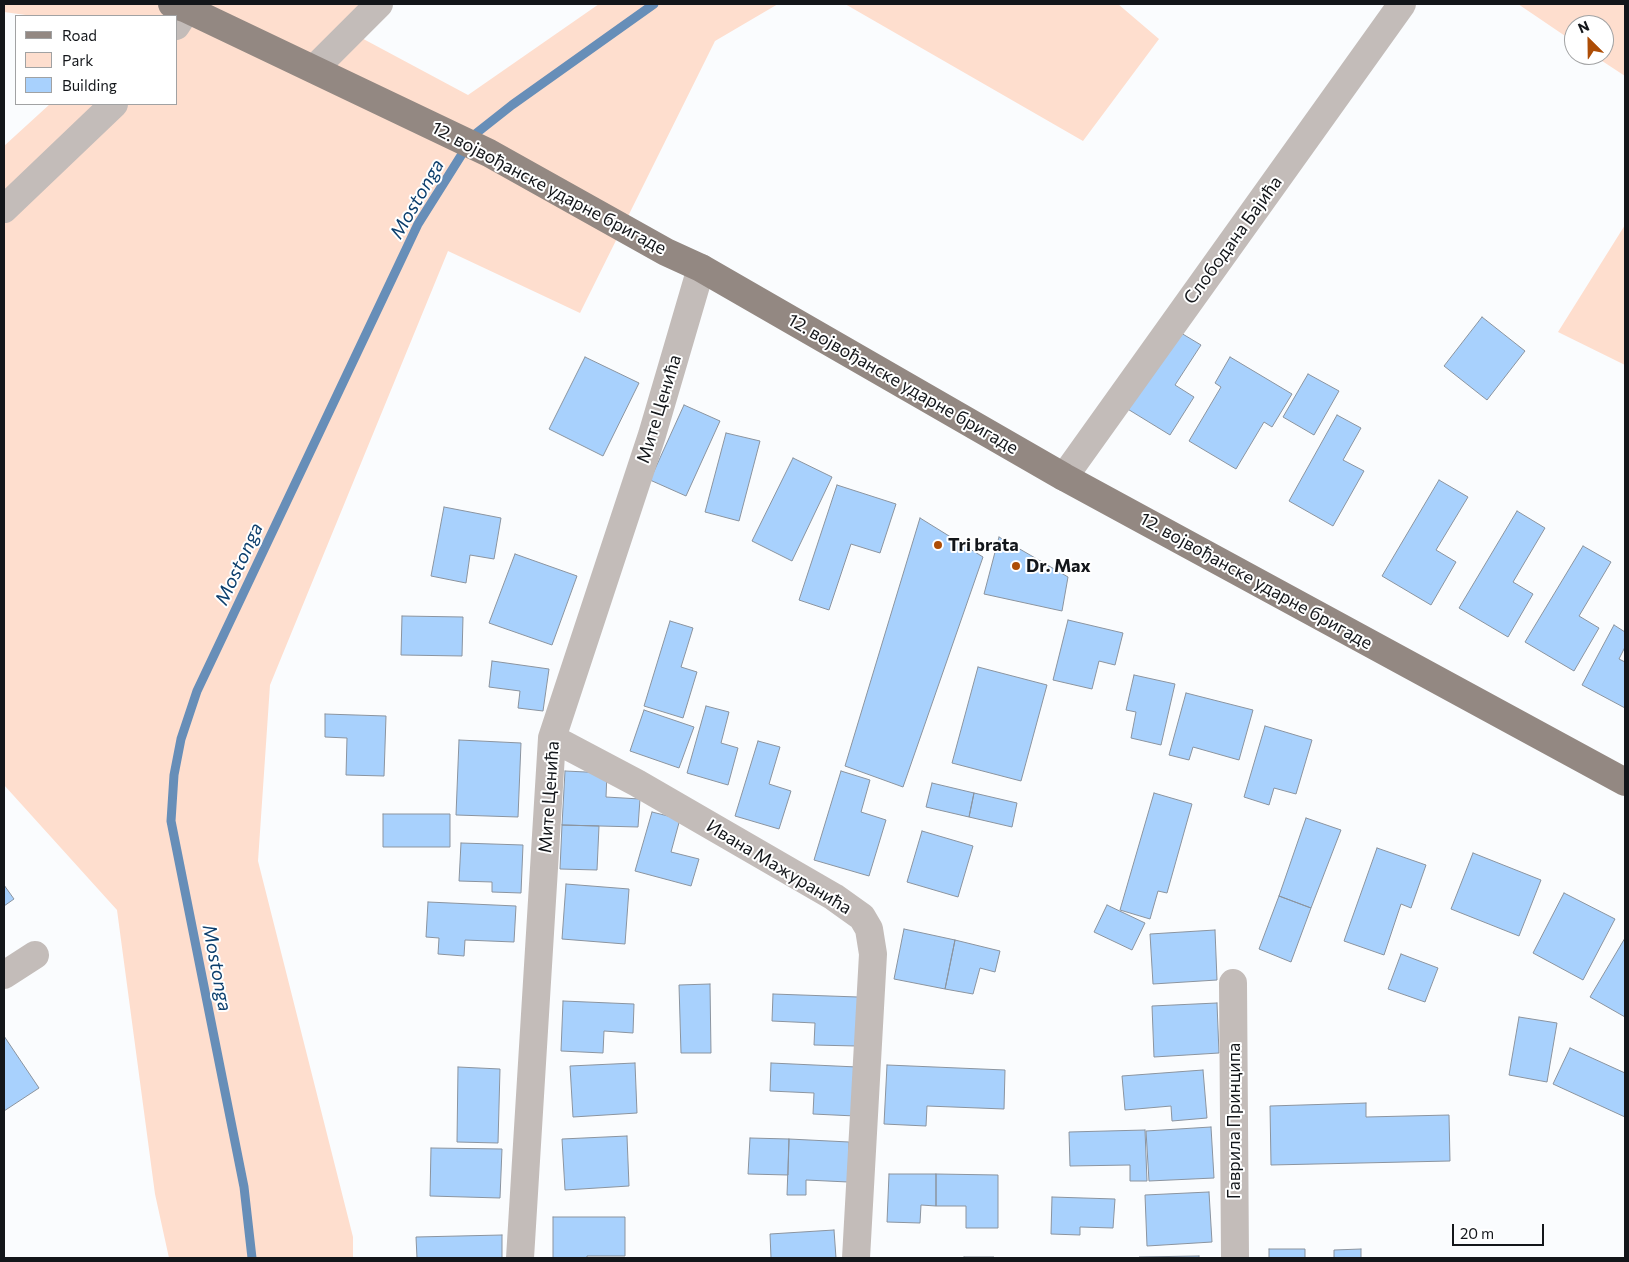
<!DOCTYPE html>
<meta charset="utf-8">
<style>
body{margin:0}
#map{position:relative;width:1629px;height:1262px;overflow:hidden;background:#fafcfe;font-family:Commissioner,sans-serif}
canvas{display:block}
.frame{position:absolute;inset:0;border:5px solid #13161a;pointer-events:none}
.legend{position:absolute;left:15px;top:15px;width:162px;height:90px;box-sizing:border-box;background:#fff;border:1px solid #a1a2a3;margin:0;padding:6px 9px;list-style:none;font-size:15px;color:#13161a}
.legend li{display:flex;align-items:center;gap:10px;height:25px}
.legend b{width:25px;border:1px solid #a1a2a3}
.north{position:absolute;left:1564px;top:15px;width:50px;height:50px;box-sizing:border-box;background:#fff;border:1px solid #a1a2a3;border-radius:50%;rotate:337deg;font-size:14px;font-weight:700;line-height:20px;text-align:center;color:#13161a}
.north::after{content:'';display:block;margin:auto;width:18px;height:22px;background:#ad4d06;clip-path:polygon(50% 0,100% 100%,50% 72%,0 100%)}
.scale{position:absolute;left:1452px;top:1224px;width:92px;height:22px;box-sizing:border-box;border:2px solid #13161a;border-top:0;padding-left:6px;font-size:15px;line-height:18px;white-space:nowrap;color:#13161a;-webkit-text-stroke:4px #fff;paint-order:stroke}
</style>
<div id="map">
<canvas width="1629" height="1262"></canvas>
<div class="frame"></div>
<ul class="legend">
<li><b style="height:6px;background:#938882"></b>Road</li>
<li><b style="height:14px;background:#fedece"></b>Park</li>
<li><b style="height:14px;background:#a8d1fd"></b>Building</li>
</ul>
<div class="north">N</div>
<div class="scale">20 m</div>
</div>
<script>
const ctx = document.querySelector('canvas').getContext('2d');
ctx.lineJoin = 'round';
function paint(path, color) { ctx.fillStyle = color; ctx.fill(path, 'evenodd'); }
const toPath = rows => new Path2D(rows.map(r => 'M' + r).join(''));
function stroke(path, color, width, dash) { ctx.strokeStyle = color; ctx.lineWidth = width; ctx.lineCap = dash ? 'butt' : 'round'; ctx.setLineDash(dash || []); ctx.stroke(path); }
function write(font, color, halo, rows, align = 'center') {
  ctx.font = font + ' Commissioner,sans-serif'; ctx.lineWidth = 4; ctx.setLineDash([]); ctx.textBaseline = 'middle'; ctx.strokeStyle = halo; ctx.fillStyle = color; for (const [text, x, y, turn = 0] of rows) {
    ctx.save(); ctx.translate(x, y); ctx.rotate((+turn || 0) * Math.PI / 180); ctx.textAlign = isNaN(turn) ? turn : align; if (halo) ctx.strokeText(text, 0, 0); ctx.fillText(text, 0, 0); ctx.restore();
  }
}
const green = toPath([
 [4,4,362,4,341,27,468,95,599,4,778,4,715,41,580,313,448,251,270,685,258,861,353,1237,353,1258,169,1258,155,1194,117,910,4,785,4,146,50,104,176,104,176,16,33,16,4,12],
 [845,4,1118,4,1159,39,1083,141],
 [1518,4,1625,4,1625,76,1593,55,1604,55,1604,25,1574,25,1574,42],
 [1625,225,1625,365,1558,332]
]);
const stream = toPath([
 [252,1258,244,1187,171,821,174,775,181,739,197,691,418,224,474,135,512,105,654,4]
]);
const building = toPath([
 [1482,317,1525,351,1487,400,1444,366,1482,317],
 [1176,330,1201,345,1175,385,1194,397,1170,435,1126,408,1176,330],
 [585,357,639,383,603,456,549,429,585,357],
 [1230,357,1292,394,1272,427,1264,422,1236,469,1189,441,1221,387,1215,383,1230,357],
 [1308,374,1339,391,1314,435,1283,417,1308,374],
 [684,405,720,421,686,496,650,480,684,405],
 [1337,415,1361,428,1343,460,1364,471,1333,526,1289,501,1337,415],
 [726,433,760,441,739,521,705,512,726,433],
 [793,458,832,477,792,561,752,541,793,458],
 [1439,480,1468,497,1436,550,1456,562,1431,605,1382,576,1439,480],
 [837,485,896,504,880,553,851,544,829,610,799,600,837,485],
 [444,507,501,518,494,559,470,555,466,583,431,576,444,507],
 [1517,511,1545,528,1513,582,1533,594,1508,637,1459,608,1517,511],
 [920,518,983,557,903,787,845,766,920,518],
 [999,537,1068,577,1062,611,984,594,999,537],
 [1583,546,1611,562,1579,616,1599,628,1574,671,1525,642,1583,546],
 [515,554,577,576,552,645,489,623,515,554],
 [402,616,463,617,462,656,401,655,402,616],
 [1068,620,1123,633,1115,665,1099,661,1092,689,1053,680,1068,620],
 [670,621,693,628,681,667,697,672,683,718,644,706,670,621],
 [1614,625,1625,632,1625,647,1619,659,1625,662,1625,708,1582,685,1614,625],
 [492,661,549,669,543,711,518,708,520,691,489,687,492,661],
 [978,667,1047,685,1021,781,952,763,978,667],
 [1134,675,1175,684,1161,745,1131,738,1136,712,1126,710,1134,675],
 [1186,693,1253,710,1239,760,1193,747,1189,760,1169,755,1186,693],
 [706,706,729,712,721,743,738,748,728,785,687,773,706,706],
 [644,710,694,727,679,768,630,751,644,710],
 [325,714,386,716,384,776,346,775,347,738,325,737,325,714],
 [1265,726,1312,740,1296,794,1274,788,1269,805,1244,797,1265,726],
 [459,740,521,743,518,817,456,815,459,740],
 [758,741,780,747,769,784,791,791,779,829,735,816,758,741],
 [565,771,607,773,606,797,640,799,638,827,562,825,565,771],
 [841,771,870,780,861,812,886,820,869,876,814,860,841,771],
 [932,783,974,793,969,817,926,807,932,783],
 [974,793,1017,803,1012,827,969,817,974,793],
 [1154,793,1192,804,1167,893,1158,891,1150,919,1120,910,1154,793],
 [652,812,680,819,671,852,699,859,691,886,635,871,652,812],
 [383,814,450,814,450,847,383,847,383,814],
 [1306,818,1341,830,1311,908,1279,896,1306,818],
 [562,825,599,826,597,870,560,869,562,825],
 [922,831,973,846,958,897,907,882,922,831],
 [461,843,523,845,521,893,492,892,492,882,459,881,461,843],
 [1377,848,1426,865,1411,908,1401,904,1384,955,1344,941,1377,848],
 [1473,853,1541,880,1519,936,1451,909,1473,853],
 [566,884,629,889,625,944,562,939,566,884],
 [4,885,14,899,4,906,4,885],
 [1564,893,1615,919,1583,980,1533,953,1564,893],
 [1279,896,1311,908,1291,962,1259,949,1279,896],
 [428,902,516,906,514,942,465,940,464,956,438,954,439,938,426,937,428,902],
 [1107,905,1145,923,1132,950,1094,932,1107,905],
 [904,929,955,940,945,989,894,979,904,929],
 [1215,930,1217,980,1153,984,1150,934,1215,930],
 [1625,938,1625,1017,1590,997,1625,938],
 [955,940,1000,951,995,972,980,968,973,994,945,989,955,940],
 [1401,954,1438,968,1425,1002,1388,989,1401,954],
 [710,984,711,1053,681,1053,679,985,710,984],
 [773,994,858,997,856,1046,814,1045,815,1023,772,1021,773,994],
 [563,1001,634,1004,633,1033,604,1031,603,1053,561,1051,563,1001],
 [1217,1003,1219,1053,1154,1057,1152,1006,1217,1003],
 [1519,1017,1557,1023,1547,1082,1509,1075,1519,1017],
 [4,1036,39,1088,4,1111,4,1036],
 [1570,1048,1625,1073,1625,1117,1553,1084,1570,1048],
 [635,1063,637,1113,573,1117,570,1066,635,1063],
 [771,1063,857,1067,855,1116,813,1114,814,1093,770,1091,771,1063],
 [887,1065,1005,1070,1004,1109,927,1106,926,1126,884,1124,887,1065],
 [458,1067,500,1069,498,1143,457,1142,458,1067],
 [1203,1070,1207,1118,1172,1121,1171,1106,1125,1110,1122,1076,1203,1070],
 [1366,1103,1366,1117,1449,1115,1450,1161,1271,1165,1270,1106,1366,1103],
 [1211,1127,1214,1178,1149,1181,1146,1131,1211,1127],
 [1145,1130,1147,1181,1130,1181,1130,1165,1070,1166,1069,1132,1145,1130],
 [627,1136,629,1186,565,1190,562,1139,627,1136],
 [750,1138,789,1139,788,1175,748,1174,750,1138],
 [789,1139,849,1142,848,1182,806,1180,806,1195,787,1195,789,1139],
 [431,1148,502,1149,500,1198,430,1196,431,1148],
 [889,1174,936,1174,936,1206,921,1205,920,1223,887,1222,889,1174],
 [936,1174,998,1175,998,1228,966,1228,966,1206,936,1206,936,1174],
 [1209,1192,1212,1242,1147,1246,1145,1195,1209,1192],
 [1052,1197,1115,1199,1113,1228,1080,1227,1080,1235,1051,1234,1052,1197],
 [553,1217,625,1217,625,1256,587,1256,587,1258,553,1258,553,1217],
 [834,1230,836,1258,771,1258,770,1234,834,1230],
 [502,1235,502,1258,417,1258,416,1237,502,1235],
 [1269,1249,1305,1249,1305,1258,1269,1258,1269,1249],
 [1361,1249,1361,1258,1334,1258,1334,1250,1361,1249],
 [1199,1256,1199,1258,1139,1258,1139,1257,1199,1256],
 [964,1257,994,1257,994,1258,964,1258,964,1257]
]);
const minor = toPath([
 [176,26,187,9],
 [314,69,379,4],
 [4,209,114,104],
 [1064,477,1402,4],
 [552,738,637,783,834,897,862,917,869,929,873,954,856,1258],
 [4,975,35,955],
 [1233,983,1235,1258],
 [520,1258,552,738,652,435,701,268]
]);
const major = toPath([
 [172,4,187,9,489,153,666,252,701,268,1064,477,1625,782]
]);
const markers = [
 [938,545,5,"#ad4d06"],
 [1016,566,5,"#ad4d06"]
];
const streetNames = [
 ["12. војвођанске ударне бригаде",549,188,28],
 ["Слободана Бајића",1233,240,-54],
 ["12. војвођанске ударне бригаде",903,384,30],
 ["Мите Ценића",659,409,-73],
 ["12. војвођанске ударне бригаде",1256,581,29],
 ["Мите Ценића",549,797,-86],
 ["Ивана Мажуранића",779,867,31],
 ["Гаврила Принципа",1234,1121,-90]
];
const poiNames = [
 ["Tri brata",948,545],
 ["Dr. Max",1026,566]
];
const waterNames = [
 ["Mostonga",417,199,-60],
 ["Mostonga",239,564,-65],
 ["Mostonga",217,968,79]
];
paint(green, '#fedece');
stroke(stream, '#678eb8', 9);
paint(building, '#a8d1fd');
stroke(building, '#8b949f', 1);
stroke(minor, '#c3bcb9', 28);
stroke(major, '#938882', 28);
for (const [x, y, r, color] of markers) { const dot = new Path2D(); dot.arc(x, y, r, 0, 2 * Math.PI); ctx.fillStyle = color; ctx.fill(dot); stroke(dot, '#fff', 2); }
write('18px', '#13161a', '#fff', streetNames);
write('bold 18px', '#13161a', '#fff', poiNames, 'left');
write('italic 19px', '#0d3f6d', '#fff', waterNames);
</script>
